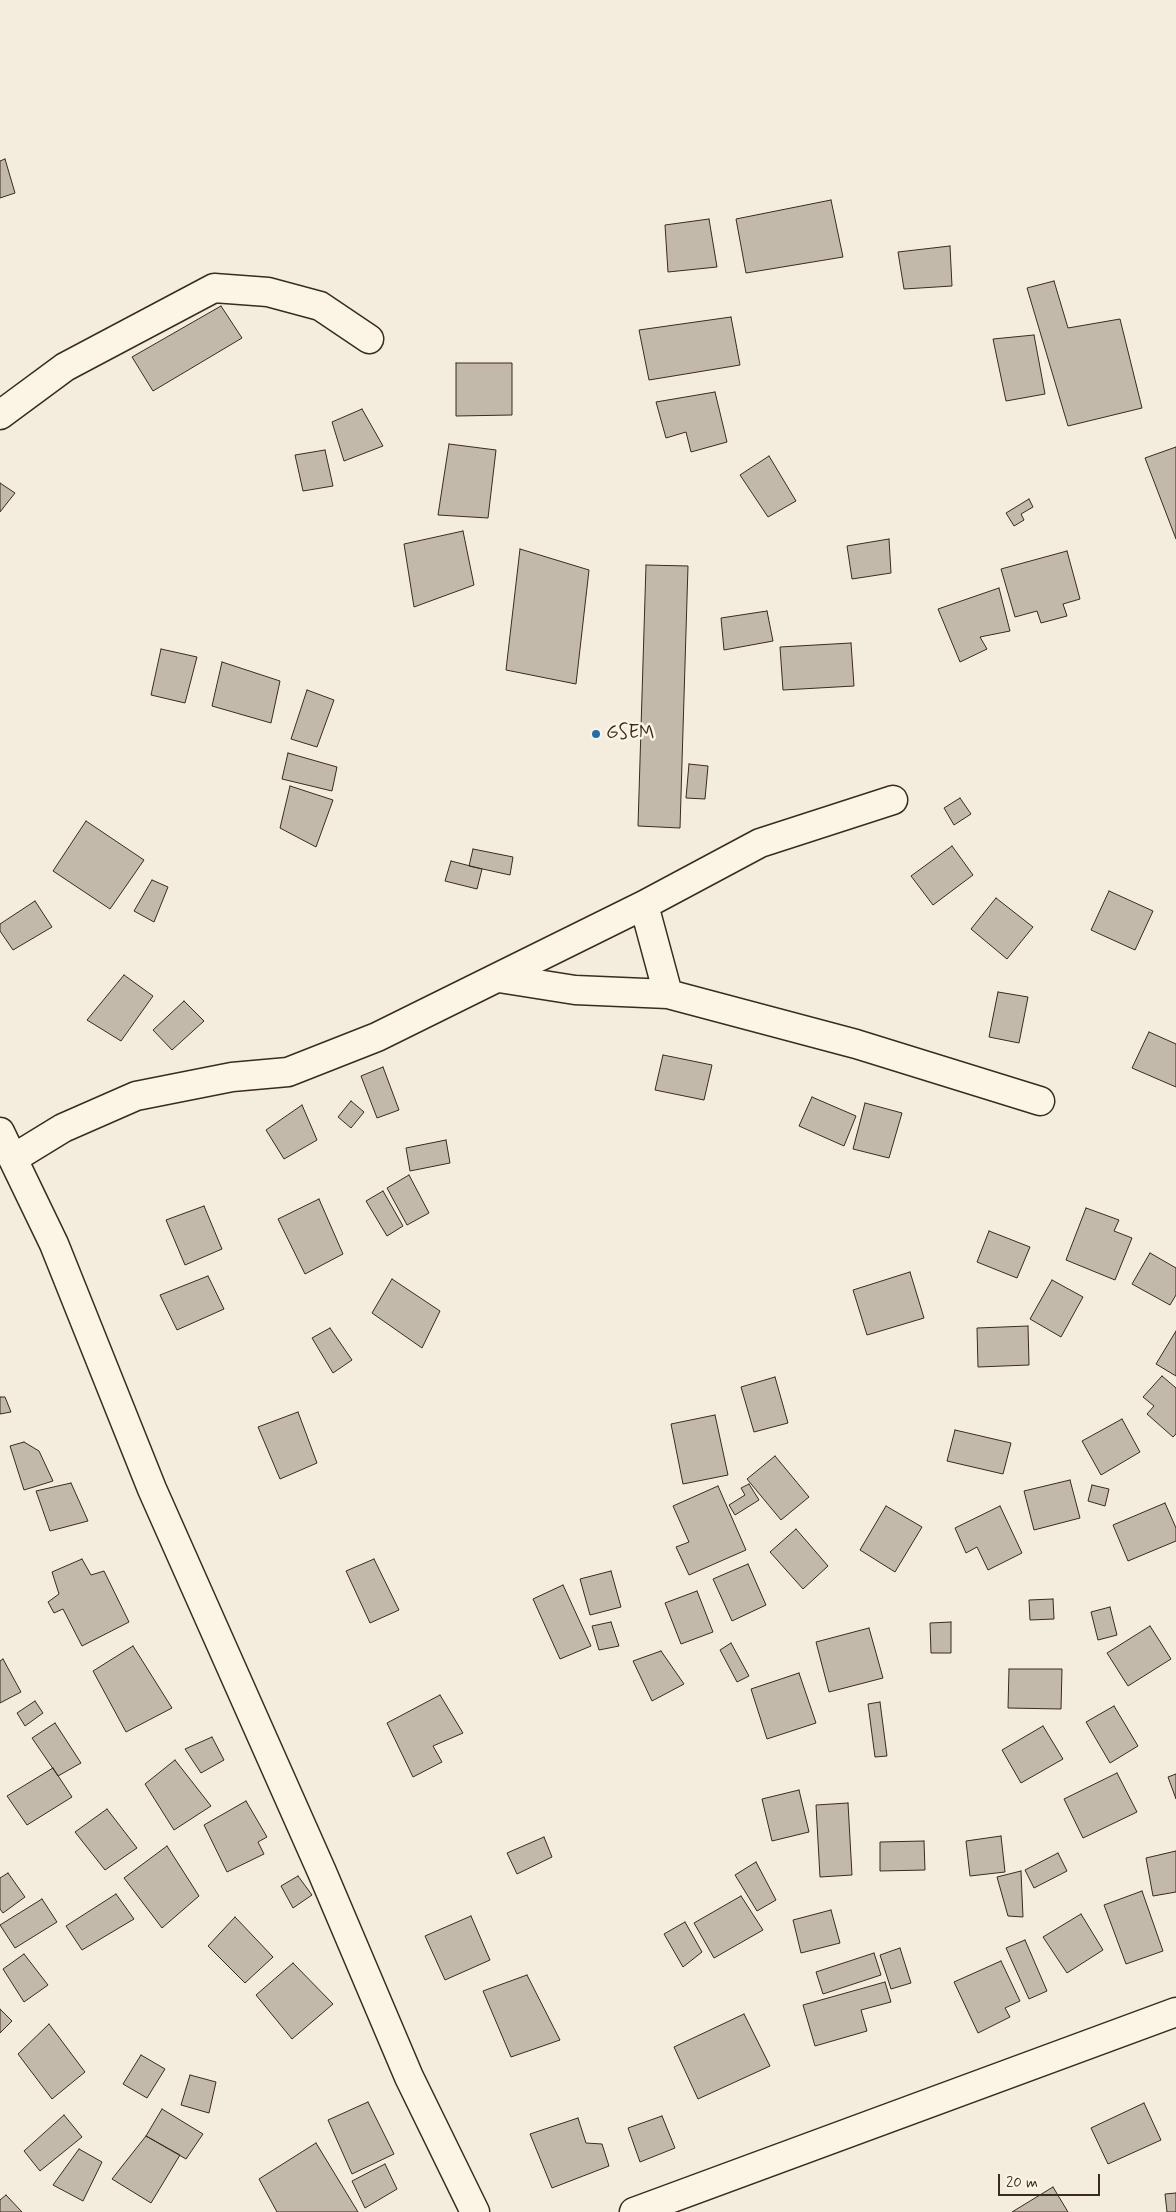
<!DOCTYPE html>
<style>
body{margin:0}
#map{position:relative;width:1176px;height:2212px;overflow:hidden;background:#f4eddd;font-family:Mynerve,sans-serif}
canvas{display:block}
.scale{position:absolute;left:998px;top:2174px;width:102px;height:22px;box-sizing:border-box;border:2px solid #3b2a1e;border-top:0;padding-left:6px;font-size:15px;line-height:18px;white-space:nowrap;color:#3b2a1e;-webkit-text-stroke:4px #fcf5e5;paint-order:stroke}
</style>
<div id="map">
<canvas width="1176" height="2212"></canvas>
<div class="scale">20 m</div>
</div>
<script>
const ctx = document.querySelector('canvas').getContext('2d');
ctx.lineJoin = 'round';
function paint(path, color) { ctx.fillStyle = color; ctx.fill(path, 'evenodd'); }
const toPath = rows => new Path2D(rows.map(r => 'M' + r).join(''));
function stroke(path, color, width, dash) { ctx.strokeStyle = color; ctx.lineWidth = width; ctx.lineCap = dash ? 'butt' : 'round'; ctx.setLineDash(dash || []); ctx.stroke(path); }
function write(font, color, halo, rows, align = 'center') {
  ctx.font = font + ' Mynerve,sans-serif'; ctx.lineWidth = 5; ctx.setLineDash([]); ctx.textBaseline = 'middle'; ctx.strokeStyle = halo; ctx.fillStyle = color; for (const [text, x, y, turn = 0] of rows) {
    ctx.save(); ctx.translate(x, y); ctx.rotate((+turn || 0) * Math.PI / 180); ctx.textAlign = isNaN(turn) ? turn : align; if (halo) ctx.strokeText(text, 0, 0); ctx.fillText(text, 0, 0); ctx.restore();
  }
}
const building = toPath([
 [5,159,15,193,0,198,0,161,5,159],
 [831,200,843,257,746,273,736,219,831,200],
 [709,219,717,267,668,272,665,225,709,219],
 [950,246,952,286,904,289,898,252,950,246],
 [1054,281,1068,328,1120,319,1142,408,1068,426,1027,288,1054,281],
 [221,306,242,338,153,391,132,357,221,306],
 [731,317,740,365,649,380,639,330,731,317],
 [1034,335,1045,394,1006,401,993,339,1034,335],
 [456,363,512,363,512,415,456,416,456,363],
 [715,392,727,442,691,452,686,432,666,438,656,402,715,392],
 [362,409,383,446,344,461,332,422,362,409],
 [449,444,496,450,488,518,438,515,449,444],
 [1176,447,1176,539,1145,458,1176,447],
 [325,450,333,486,303,491,295,455,325,450],
 [769,456,796,501,768,517,740,475,769,456],
 [0,483,15,493,0,512,0,483],
 [1029,499,1033,507,1021,514,1024,520,1014,526,1006,513,1029,499],
 [463,531,474,585,414,607,404,544,463,531],
 [889,539,891,573,852,579,847,546,889,539],
 [520,549,589,570,576,684,506,670,520,549],
 [1067,551,1080,599,1063,604,1067,616,1041,623,1037,611,1015,617,1001,569,1067,551],
 [646,565,688,566,680,828,638,826,646,565],
 [999,588,1010,631,980,637,987,649,960,662,938,609,999,588],
 [767,611,773,641,724,650,721,618,767,611],
 [851,643,854,686,783,690,780,647,851,643],
 [161,649,197,657,185,703,151,695,161,649],
 [222,662,280,681,271,723,212,706,222,662],
 [307,690,334,700,317,747,291,739,307,690],
 [288,753,337,767,332,791,282,779,288,753],
 [689,764,708,766,705,799,686,798,689,764],
 [290,786,333,800,316,847,280,828,290,786],
 [960,798,971,814,954,825,944,808,960,798],
 [86,821,144,860,110,909,53,871,86,821],
 [952,846,973,875,933,905,911,876,952,846],
 [473,849,513,857,510,875,469,866,473,849],
 [451,861,482,869,477,889,445,881,451,861],
 [152,880,168,887,154,922,134,911,152,880],
 [1109,891,1153,911,1135,950,1091,930,1109,891],
 [996,898,1033,927,1007,959,971,929,996,898],
 [35,901,52,927,13,950,0,931,0,924,35,901],
 [124,975,153,996,121,1041,87,1020,124,975],
 [998,992,1028,997,1019,1043,989,1037,998,992],
 [184,1001,204,1021,172,1050,153,1030,184,1001],
 [1149,1032,1176,1044,1176,1087,1132,1068,1149,1032],
 [663,1055,712,1065,704,1100,655,1090,663,1055],
 [383,1067,399,1110,377,1118,361,1076,383,1067],
 [812,1097,856,1116,844,1146,799,1126,812,1097],
 [351,1101,364,1112,351,1128,338,1117,351,1101],
 [865,1103,902,1113,889,1158,853,1149,865,1103],
 [302,1105,317,1140,284,1159,266,1130,302,1105],
 [446,1140,450,1163,410,1171,406,1148,446,1140],
 [409,1175,429,1213,407,1225,387,1188,409,1175],
 [383,1191,403,1226,387,1236,366,1201,383,1191],
 [319,1199,343,1254,305,1274,278,1219,319,1199],
 [204,1206,222,1249,185,1265,166,1220,204,1206],
 [1086,1208,1119,1220,1114,1231,1132,1238,1115,1280,1066,1260,1086,1208],
 [989,1231,1030,1247,1017,1278,977,1262,989,1231],
 [1150,1253,1176,1268,1176,1295,1170,1305,1132,1284,1150,1253],
 [910,1272,924,1318,867,1335,853,1290,910,1272],
 [208,1276,224,1309,177,1330,160,1295,208,1276],
 [392,1279,440,1311,422,1348,372,1313,392,1279],
 [1052,1280,1083,1297,1061,1337,1030,1319,1052,1280],
 [1028,1326,1029,1365,978,1367,977,1328,1028,1326],
 [330,1328,352,1360,333,1373,312,1338,330,1328],
 [1176,1331,1176,1376,1156,1364,1176,1331],
 [1162,1376,1176,1388,1176,1434,1173,1437,1147,1414,1154,1406,1143,1397,1162,1376],
 [775,1377,788,1423,754,1432,741,1387,775,1377],
 [0,1397,5,1397,11,1412,0,1414,0,1397],
 [298,1412,317,1463,280,1479,258,1427,298,1412],
 [715,1415,728,1475,683,1484,671,1424,715,1415],
 [1122,1419,1140,1452,1101,1475,1082,1441,1122,1419],
 [955,1430,1011,1443,1003,1474,947,1461,955,1430],
 [24,1442,39,1451,53,1481,24,1490,10,1446,24,1442],
 [775,1456,809,1497,781,1520,747,1479,775,1456],
 [1070,1480,1080,1518,1034,1530,1024,1491,1070,1480],
 [71,1483,88,1521,50,1531,36,1491,71,1483],
 [749,1484,759,1500,735,1515,729,1505,745,1495,741,1488,749,1484],
 [1092,1485,1109,1489,1105,1506,1088,1501,1092,1485],
 [718,1486,746,1550,689,1575,676,1547,689,1542,673,1506,718,1486],
 [1165,1503,1176,1528,1176,1541,1128,1561,1113,1525,1165,1503],
 [886,1506,922,1527,895,1572,860,1550,886,1506],
 [1000,1506,1022,1553,988,1570,977,1547,966,1553,955,1528,1000,1506],
 [796,1529,828,1566,803,1589,770,1552,796,1529],
 [82,1559,91,1575,104,1571,129,1622,82,1646,63,1609,54,1613,48,1602,59,1594,52,1572,82,1559],
 [374,1559,399,1610,370,1623,346,1571,374,1559],
 [748,1564,766,1605,732,1621,713,1579,748,1564],
 [611,1571,621,1607,590,1615,580,1579,611,1571],
 [563,1585,591,1646,560,1659,533,1599,563,1585],
 [697,1591,713,1632,681,1644,665,1603,697,1591],
 [1053,1599,1054,1619,1030,1620,1029,1600,1053,1599],
 [1110,1607,1117,1635,1098,1640,1091,1612,1110,1607],
 [611,1622,619,1646,599,1650,592,1626,611,1622],
 [951,1622,951,1653,931,1653,930,1623,951,1622],
 [1150,1626,1171,1659,1128,1686,1107,1653,1150,1626],
 [869,1628,883,1678,829,1692,816,1642,869,1628],
 [731,1643,749,1676,737,1682,720,1650,731,1643],
 [133,1646,172,1708,126,1732,93,1671,133,1646],
 [661,1651,684,1684,652,1701,633,1661,661,1651],
 [3,1659,21,1692,0,1703,0,1661,3,1659],
 [1009,1669,1062,1669,1061,1709,1008,1708,1009,1669],
 [799,1673,816,1723,767,1739,751,1689,799,1673],
 [440,1695,463,1733,433,1746,442,1762,413,1777,387,1723,440,1695],
 [35,1701,43,1713,25,1726,17,1713,35,1701],
 [880,1702,887,1756,875,1757,868,1704,880,1702],
 [1114,1706,1138,1746,1110,1763,1086,1722,1114,1706],
 [55,1723,81,1763,58,1776,32,1738,55,1723],
 [1043,1726,1063,1759,1021,1783,1002,1750,1043,1726],
 [212,1737,224,1760,201,1773,185,1749,212,1737],
 [175,1760,211,1806,174,1830,145,1784,175,1760],
 [53,1768,72,1797,27,1825,7,1796,53,1768],
 [1117,1773,1137,1812,1083,1838,1064,1799,1117,1773],
 [1176,1774,1176,1799,1168,1777,1176,1774],
 [799,1790,809,1832,772,1841,762,1799,799,1790],
 [246,1801,267,1837,258,1842,264,1854,227,1872,204,1825,246,1801],
 [848,1803,852,1875,820,1877,816,1805,848,1803],
 [107,1809,137,1848,105,1870,75,1832,107,1809],
 [1001,1836,1005,1872,970,1876,966,1841,1001,1836],
 [544,1837,552,1857,517,1874,507,1853,544,1837],
 [924,1841,925,1870,880,1871,880,1842,924,1841],
 [167,1846,199,1896,162,1928,124,1878,167,1846],
 [1176,1851,1176,1892,1153,1896,1146,1858,1176,1851],
 [1058,1853,1067,1871,1034,1888,1025,1870,1058,1853],
 [756,1862,776,1900,757,1911,735,1875,756,1862],
 [1021,1871,1023,1917,1008,1916,997,1877,1021,1871],
 [8,1873,25,1897,3,1913,0,1909,0,1878,8,1873],
 [298,1876,312,1895,293,1908,281,1886,298,1876],
 [1142,1891,1163,1951,1126,1964,1104,1905,1142,1891],
 [116,1894,134,1919,82,1950,66,1926,116,1894],
 [741,1896,763,1930,714,1958,694,1923,741,1896],
 [42,1899,57,1922,15,1948,0,1925,42,1899],
 [831,1910,840,1943,801,1953,793,1920,831,1910],
 [1081,1914,1103,1950,1067,1973,1043,1937,1081,1914],
 [471,1916,490,1960,445,1980,425,1936,471,1916],
 [235,1917,273,1957,245,1983,208,1946,235,1917],
 [685,1922,702,1952,683,1967,664,1934,685,1922],
 [1025,1940,1047,1991,1029,1999,1006,1948,1025,1940],
 [900,1948,911,1983,891,1989,880,1955,900,1948],
 [874,1953,881,1975,823,1994,816,1972,874,1953],
 [24,1954,48,1985,24,2002,3,1969,24,1954],
 [1001,1961,1020,2001,1005,2008,1010,2017,978,2033,954,1982,1001,1961],
 [293,1963,333,2004,292,2039,256,1995,293,1963],
 [527,1975,560,2040,511,2057,483,1991,527,1975],
 [885,1982,891,2002,861,2010,867,2031,815,2046,803,2005,885,1982],
 [0,2009,12,2021,0,2033,0,2009],
 [744,2014,770,2066,698,2099,674,2047,744,2014],
 [49,2024,85,2072,52,2099,18,2054,49,2024],
 [141,2055,165,2069,147,2098,123,2084,141,2055],
 [190,2075,216,2082,209,2113,181,2105,190,2075],
 [368,2102,394,2154,352,2174,328,2120,368,2102],
 [1144,2103,1161,2140,1108,2164,1091,2128,1144,2103],
 [162,2109,203,2134,186,2159,146,2136,162,2109],
 [64,2115,82,2137,40,2171,24,2151,64,2115],
 [662,2116,675,2148,640,2162,628,2128,662,2116],
 [578,2118,586,2143,602,2144,609,2166,552,2188,530,2134,578,2118],
 [146,2136,180,2155,151,2203,112,2179,146,2136],
 [316,2143,358,2212,277,2212,259,2179,316,2143],
 [79,2149,102,2162,83,2201,53,2185,79,2149],
 [385,2164,397,2189,365,2208,352,2181,385,2164],
 [1053,2187,1068,2212,1012,2212,1053,2187],
 [1176,2193,1176,2212,1167,2212,1165,2194,1176,2193],
 [6,2195,22,2212,0,2212,0,2200,6,2195]
]);
const street = toPath([
 [0,415,65,367,214,288,268,292,320,306,369,339],
 [644,905,668,994],
 [499,978,575,990,668,994,856,1044,1040,1101],
 [0,1132,54,1244,152,1489,322,1872,409,2077,475,2212],
 [14,1158,63,1128,136,1096,232,1077,288,1072,377,1037,644,905,760,843,893,800]
]);
const secondary = toPath([
 [634,2212,1176,2012]
]);
const markers = [
 [596,734,5,"#1f6fb2"]
];
const poiNames = [
 ["GSEM",606,734]
];
paint(building, '#c3b9aa');
stroke(building, '#3b2a1e', 1);
stroke(street, '#3b2a1e', 31);
stroke(secondary, '#3b2a1e', 31);
stroke(street, '#fcf5e5', 28);
stroke(secondary, '#fcf5e5', 28);
for (const [x, y, r, color] of markers) { const dot = new Path2D(); dot.arc(x, y, r, 0, 2 * Math.PI); ctx.fillStyle = color; ctx.fill(dot); stroke(dot, '#fcf5e5', 2); }
write('19px', '#3b2a1e', '#fcf5e5', poiNames, 'left');
</script>
